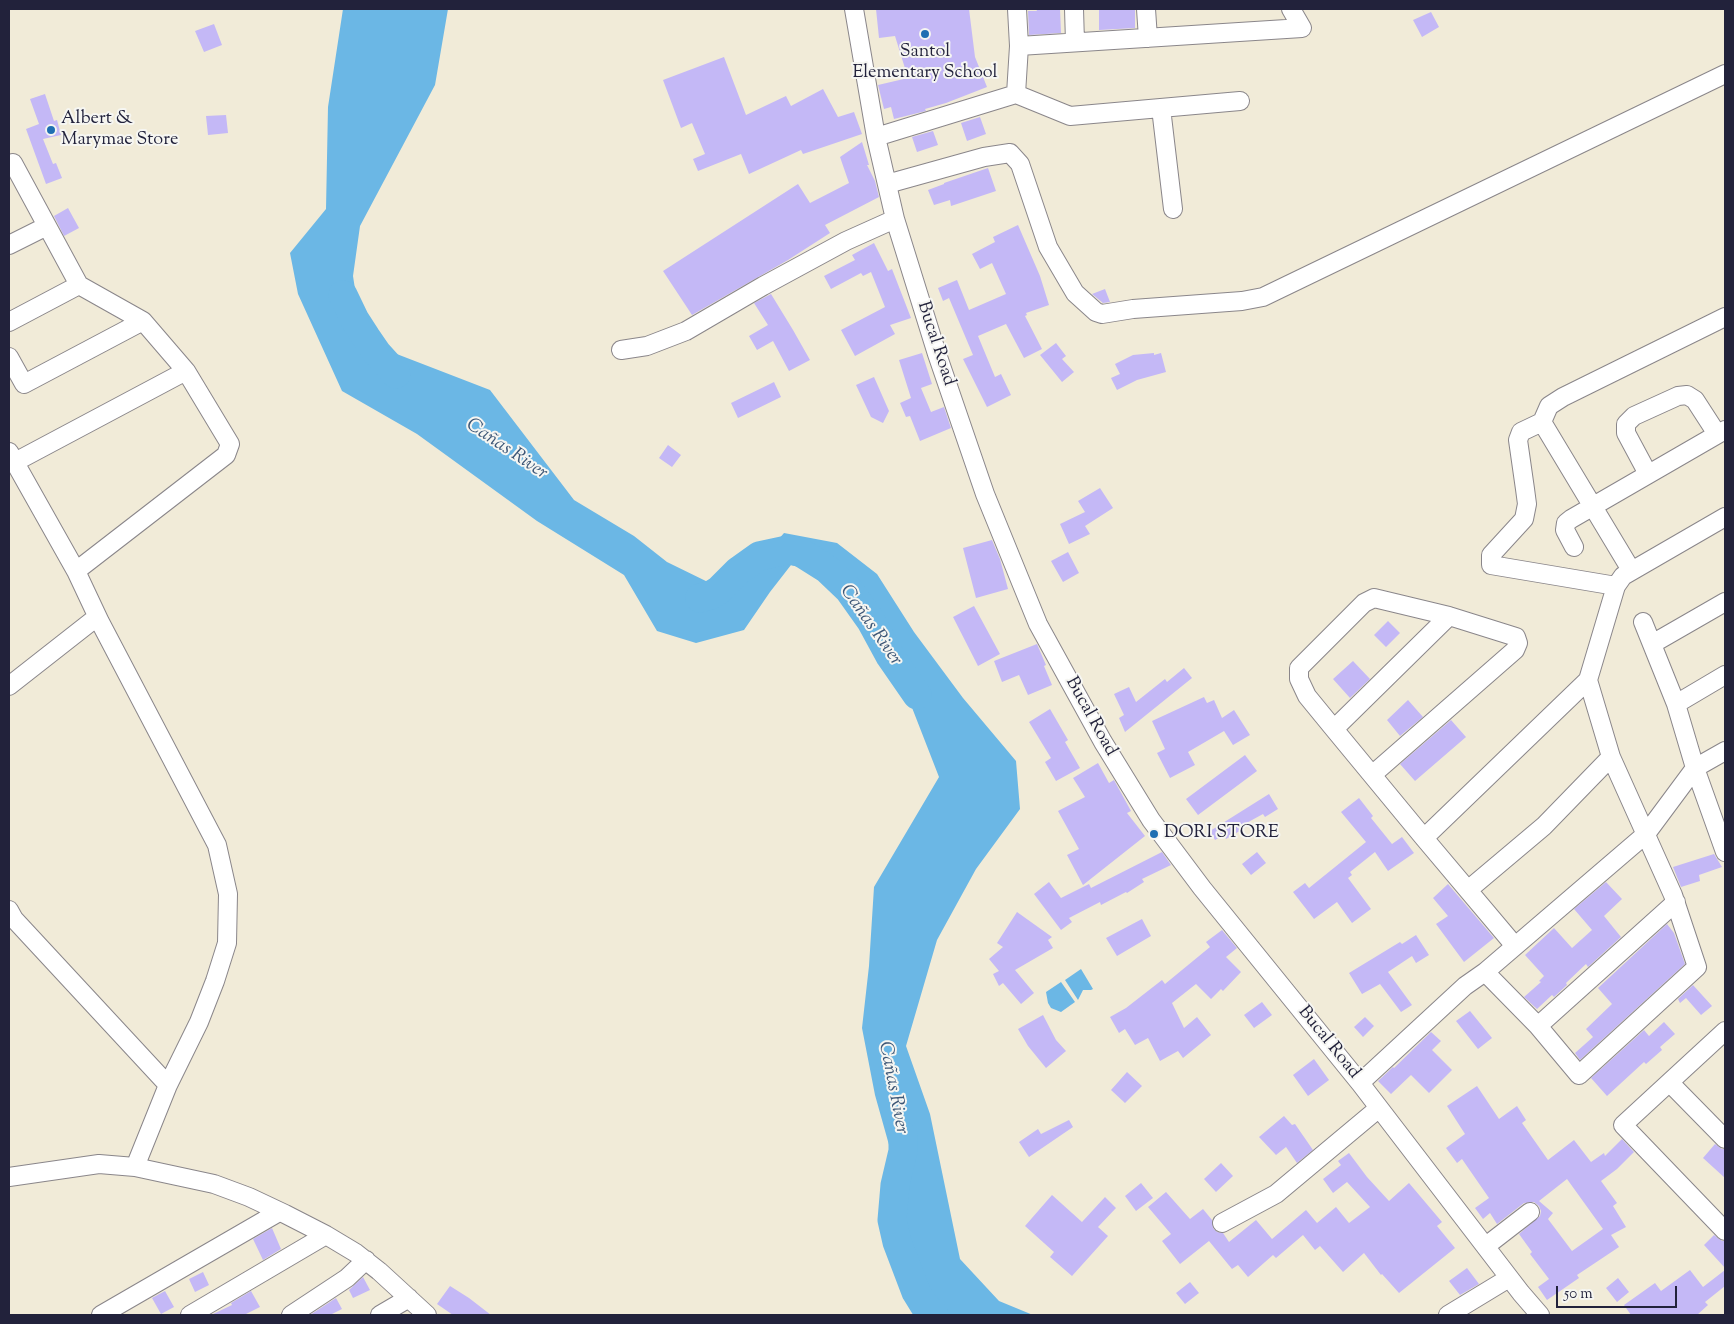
<!DOCTYPE html>
<meta charset="utf-8">
<style>
body{margin:0}
#map{position:relative;width:1734px;height:1324px;overflow:hidden;background:#f1ebd8;font-family:"Sorts Mill Goudy",serif}
canvas{display:block}
.frame{position:absolute;inset:0;border:10px solid #22223b;pointer-events:none}
.scale{position:absolute;left:1556px;top:1286px;width:121px;height:22px;box-sizing:border-box;border:2px solid #22223b;border-top:0;padding-left:6px;font-size:15px;line-height:18px;white-space:nowrap;color:#22223b;-webkit-text-stroke:4px #f6f6f2;paint-order:stroke}
</style>
<div id="map">
<canvas width="1734" height="1324"></canvas>
<div class="frame"></div>
<div class="scale">50 m</div>
</div>
<script>
const ctx = document.querySelector('canvas').getContext('2d');
ctx.lineJoin = 'round';
function paint(path, color) { ctx.fillStyle = color; ctx.fill(path, 'evenodd'); }
const toPath = rows => new Path2D(rows.map(r => 'M' + r).join(''));
function stroke(path, color, width, dash) { ctx.strokeStyle = color; ctx.lineWidth = width; ctx.lineCap = dash ? 'butt' : 'round'; ctx.setLineDash(dash || []); ctx.stroke(path); }
function write(font, color, halo, rows, align = 'center') {
  ctx.font = font + ' "Sorts Mill Goudy",serif'; ctx.lineWidth = 4; ctx.setLineDash([]); ctx.textBaseline = 'middle'; ctx.strokeStyle = halo; ctx.fillStyle = color; for (const [text, x, y, turn = 0] of rows) {
    ctx.save(); ctx.translate(x, y); ctx.rotate((+turn || 0) * Math.PI / 180); ctx.textAlign = isNaN(turn) ? turn : align; if (halo) ctx.strokeText(text, 0, 0); ctx.fillText(text, 0, 0); ctx.restore();
  }
}
const water = toPath([
 [343,9,448,9,435,85,360,226,353,276,363,341,490,390,574,500,634,536,667,562,714,585,751,571,784,533,837,543,877,574,914,632,963,698,1016,761,1020,809,976,869,937,940,906,1046,930,1114,960,1259,999,1301,1033,1315,931,1315,912,1277,897,1229,898,1177,875,1095,862,1028,869,966,874,887,939,777,874,610,817,572,791,565,770,592,744,630,696,643,657,631,624,575,537,521,417,434,342,391,298,294,290,253,326,209,328,107],
 [1081,969,1093,989,1091,990,1083,990,1078,1000,1065,980],
 [1061,982,1075,1002,1061,1012,1051,1008,1048,1003,1046,992]
]);
const river = toPath([
 [343,295,355,320,366,337,377,353,396,374],
 [700,598,711,595,719,590,738,571,759,556,787,550,800,552,827,569,849,590,871,621,890,656,917,695],
 [903,1136,903,1151,895,1185,892,1220,897,1242,916,1292,924,1305,934,1315]
]);
const building = toPath([
 [876,9,969,9,975,57,987,87,946,103,925,109,926,111,894,119,891,107,884,109,878,85,908,78,895,36,879,38],
 [1036,9,1060,9,1061,33,1029,35,1028,11,1037,11],
 [1099,9,1135,9,1135,28,1099,30],
 [1431,12,1439,27,1422,37,1413,20],
 [214,24,222,45,204,52,195,31],
 [724,57,746,115,786,96,791,106,823,89,838,117,854,112,862,134,803,154,801,150,749,174,741,154,698,171,693,159,705,154,692,123,681,128,663,80],
 [45,94,54,121,57,120,61,135,43,139,53,164,56,163,62,178,46,184,26,129,39,124,30,99],
 [226,115,228,133,208,135,206,116],
 [980,117,986,134,967,141,961,123],
 [933,131,938,145,917,152,912,137],
 [862,142,869,165,867,165,875,181,879,197,825,225,830,233,788,260,692,315,663,271,798,184,810,203,849,183,840,157],
 [988,168,996,191,951,206,950,200,934,205,928,190,944,184,944,183],
 [68,208,79,228,64,236,54,216],
 [1018,225,1040,276,1049,305,1026,313,1027,315,1025,316,1042,349,1024,358,1006,324,978,336,995,377,1001,374,1011,395,987,407,963,359,973,355,949,298,943,301,938,288,957,280,969,310,1006,294,992,263,980,269,972,254,995,242,993,237],
 [874,243,888,271,892,269,911,318,890,325,895,334,855,356,841,330,885,307,871,272,863,276,861,273,831,289,824,276,855,260,852,255],
 [1105,289,1110,302,1103,303,1092,294],
 [771,294,793,330,810,360,789,371,773,341,757,350,749,336,768,325,754,303],
 [1056,343,1066,356,1062,359,1074,372,1062,382,1040,355],
 [922,353,932,384,921,388,931,412,944,407,951,428,920,441,910,416,906,417,900,403,911,398,899,360],
 [1154,353,1154,355,1161,353,1166,372,1137,380,1117,390,1111,378,1120,374,1115,364,1133,355],
 [874,377,889,411,883,423,871,417,856,385],
 [774,382,781,397,738,418,731,403],
 [668,445,681,455,672,467,659,458],
 [1100,488,1113,508,1085,526,1090,534,1069,544,1060,524,1085,512,1078,501],
 [992,540,1000,559,1008,589,976,598,963,548],
 [1068,552,1079,573,1063,582,1051,561],
 [974,606,1000,654,978,666,953,617],
 [1388,621,1400,633,1386,647,1374,635],
 [1037,644,1046,665,1044,666,1052,685,1028,695,1019,675,1002,682,994,661],
 [1353,661,1370,679,1350,698,1333,679],
 [1184,668,1192,678,1125,732,1119,718,1124,715,1114,694,1129,687,1136,702,1165,679,1167,682],
 [1204,697,1207,703,1214,700,1222,718,1234,710,1250,735,1233,745,1224,731,1188,752,1195,765,1170,778,1157,753,1165,749,1152,721],
 [1408,700,1423,717,1400,736,1387,720],
 [1050,709,1068,740,1065,742,1080,768,1056,781,1045,762,1051,758,1029,722],
 [1451,720,1466,737,1415,781,1400,764],
 [1245,755,1257,771,1198,815,1186,799],
 [1098,763,1109,783,1114,780,1131,811,1127,813,1145,836,1083,885,1067,855,1079,849,1058,811,1085,797,1073,778],
 [1269,794,1278,809,1265,817,1263,814,1241,826,1243,829,1226,839,1224,835,1215,840,1210,831],
 [1359,798,1373,816,1371,818,1392,844,1402,837,1414,853,1388,871,1375,852,1350,872,1352,875,1348,878,1371,909,1352,923,1337,902,1314,919,1293,892,1305,883,1309,888,1366,842,1341,812],
 [1162,852,1171,865,1142,879,1144,882,1127,893,1126,892,1101,905,1100,902,1069,918,1072,922,1061,930,1034,894,1049,882,1061,898,1089,884,1091,888],
 [1257,852,1266,863,1251,875,1242,864],
 [1714,854,1722,867,1699,875,1700,881,1681,887,1673,867],
 [1606,882,1622,899,1604,916,1621,937,1588,967,1586,964,1566,983,1567,985,1554,997,1552,995,1537,1009,1524,997,1541,982,1539,981,1544,976,1525,955,1554,928,1572,948,1592,930,1574,909],
 [1448,884,1494,938,1464,962,1436,924,1448,916,1433,898],
 [1017,912,1052,937,1048,940,1053,948,1015,970,1034,993,1021,1004,1003,983,999,986,993,974,999,971,989,959,1003,947,997,943],
 [1142,919,1151,936,1117,956,1106,938],
 [1667,924,1674,933,1685,964,1580,1060,1575,1053,1593,1037,1586,1029,1612,1004,1598,988],
 [1222,930,1237,948,1226,957,1241,972,1223,991,1221,989,1211,999,1196,984,1172,1003,1184,1028,1197,1017,1211,1035,1183,1058,1178,1051,1160,1061,1148,1038,1135,1045,1125,1029,1119,1033,1110,1017,1126,1008,1162,980,1165,984,1210,947,1206,942],
 [1416,935,1429,955,1416,963,1412,956,1388,972,1412,1005,1401,1012,1380,984,1362,994,1349,973,1400,942,1402,944],
 [1693,985,1712,1006,1701,1015,1686,998,1680,1003,1678,999],
 [1262,1002,1272,1015,1254,1028,1244,1015],
 [1470,1011,1492,1038,1478,1049,1456,1021],
 [1043,1015,1056,1040,1066,1051,1046,1068,1028,1046,1018,1029],
 [1365,1017,1374,1026,1363,1037,1354,1027],
 [1664,1022,1675,1034,1660,1047,1662,1050,1646,1064,1644,1062,1607,1096,1591,1078,1644,1030,1649,1036],
 [1431,1032,1441,1041,1432,1050,1452,1070,1429,1093,1411,1075,1391,1094,1378,1081,1393,1067,1394,1068],
 [1314,1059,1329,1080,1308,1096,1293,1075],
 [1127,1072,1142,1086,1125,1103,1111,1090],
 [1477,1086,1499,1119,1517,1106,1526,1120,1522,1123,1548,1160,1574,1140,1591,1162,1604,1153,1605,1156,1622,1139,1634,1152,1617,1169,1601,1181,1617,1203,1613,1206,1626,1227,1611,1235,1619,1247,1577,1275,1579,1278,1547,1300,1538,1287,1549,1279,1530,1254,1532,1252,1519,1234,1540,1216,1541,1211,1539,1206,1534,1202,1524,1203,1497,1224,1490,1213,1483,1219,1475,1208,1489,1198,1462,1159,1457,1163,1446,1148,1465,1134,1447,1106],
 [1567,1179,1603,1229,1572,1251,1548,1219,1553,1213,1539,1201],
 [1284,1116,1292,1125,1295,1124,1313,1150,1297,1163,1286,1147,1276,1155,1259,1137],
 [1069,1120,1073,1127,1029,1157,1019,1142,1038,1129,1041,1134],
 [1715,1144,1722,1149,1725,1149,1725,1178,1703,1158],
 [1349,1153,1367,1177,1389,1201,1409,1183,1442,1222,1437,1226,1455,1248,1399,1293,1382,1274,1381,1275,1364,1253,1343,1272,1320,1246,1315,1250,1303,1235,1276,1258,1273,1255,1248,1277,1238,1265,1232,1269,1209,1241,1180,1264,1162,1241,1171,1234,1148,1207,1166,1192,1190,1219,1203,1209,1212,1220,1213,1228,1217,1232,1223,1233,1229,1242,1256,1220,1272,1239,1306,1210,1317,1223,1336,1207,1349,1223,1370,1207,1347,1182,1333,1193,1323,1179,1341,1165,1338,1161],
 [1221,1163,1233,1176,1216,1192,1204,1179],
 [1141,1183,1153,1198,1136,1211,1125,1196],
 [1052,1195,1082,1222,1105,1197,1116,1208,1098,1227,1108,1236,1072,1276,1050,1257,1054,1252,1025,1226],
 [272,1228,281,1249,263,1260,253,1239],
 [1714,1235,1722,1241,1725,1241,1725,1268,1704,1245],
 [1467,1268,1479,1284,1460,1295,1449,1281],
 [1690,1270,1703,1287,1725,1270,1725,1286,1705,1302,1708,1305,1697,1315,1631,1315,1624,1305,1655,1283,1661,1291],
 [203,1272,209,1285,195,1292,189,1279],
 [363,1277,370,1290,353,1298,349,1290],
 [1618,1278,1629,1292,1617,1302,1606,1288],
 [1190,1282,1199,1293,1185,1304,1176,1293],
 [450,1286,469,1298,491,1315,453,1315,437,1304],
 [165,1291,174,1307,161,1314,152,1298],
 [251,1291,260,1307,244,1315,211,1315,232,1305,231,1303],
 [336,1298,342,1309,330,1315,310,1315]
]);
const minor = toPath([
 [854,9,876,137,895,219,937,354,985,494,1038,624,1103,742,1151,820,1202,888,1360,1083,1521,1293,1540,1315],
 [1017,9,1019,46],
 [1074,9,1075,42],
 [1146,9,1148,38],
 [1016,94,1019,46,1302,28,1291,9],
 [1161,108,1173,209],
 [876,137,1016,94,1070,116,1240,101],
 [9,165,13,163,79,285,143,321,186,371,230,444,226,455,76,571],
 [887,184,984,157,1010,153,1020,164,1048,247,1075,293,1096,312,1102,314,1133,309,1242,301,1263,297,1725,74],
 [9,245,47,226],
 [9,322,79,285],
 [621,350,647,346,686,331,763,286,846,241,895,219],
 [9,357,24,384,143,321],
 [1542,422,1521,432,1518,440,1525,489,1527,504,1524,519,1491,555,1491,565,1616,586],
 [9,452,76,571,100,622,217,845,228,894,227,943,215,981,199,1022,168,1085,135,1167],
 [15,462,186,371],
 [1648,474,1626,433,1626,424,1634,416,1678,396,1687,395,1695,400,1717,434],
 [1574,547,1565,530,1566,523,1571,519,1725,430],
 [1631,570,1542,422,1549,406,1563,397,1725,317],
 [1643,622,1676,704,1695,768,1725,852],
 [1652,644,1725,602],
 [9,686,97,617],
 [1676,704,1725,675],
 [1334,729,1449,616],
 [1372,775,1515,650,1518,643,1516,637,1449,616,1374,598,1364,603,1299,668,1299,679,1307,696,1334,729,1424,838,1515,946],
 [1424,838,1588,680],
 [1468,890,1544,826,1611,757],
 [9,910,14,919,168,1085],
 [1485,972,1538,1026,1579,1075,1697,967,1673,895,1611,757,1588,680,1616,586,1623,576,1725,517],
 [1538,1026,1676,902],
 [1725,1031,1623,1125,1725,1231],
 [1360,1083,1465,986,1485,972,1646,834,1695,768,1725,751],
 [1670,1083,1725,1139],
 [9,1177,99,1164,135,1167,214,1184,249,1197,285,1214,326,1235,356,1253,379,1271,427,1315],
 [1222,1223,1276,1194,1379,1108],
 [1486,1246,1530,1212],
 [101,1315,279,1212],
 [190,1315,326,1235],
 [291,1315,347,1278,366,1260],
 [380,1315,409,1298],
 [1448,1315,1509,1278]
]);
const markers = [
 [925,34,5,"#1f6fb2"],
 [51,130,5,"#1f6fb2"],
 [1154,834,5,"#1f6fb2"]
];
const poiNames = [
 ["Santol",925,53,"center"],
 ["Elementary School",925,74,"center"],
 ["Albert &",61,120],
 ["Marymae Store",61,141],
 ["DORI STORE",1164,834]
];
const streetNames = [
 ["Bucal Road",935,344,72],
 ["Bucal Road",1090,717,61],
 ["Bucal Road",1328,1043,51]
];
const waterNames = [
 ["Cañas River",506,450,34],
 ["Cañas River",870,626,55],
 ["Cañas River",892,1088,79]
];
paint(water, '#6bb7e5');
stroke(river, '#6bb7e5', 29);
paint(building, '#c4b8f6');
stroke(minor, '#8a868a', 20);
stroke(minor, '#fff', 18);
for (const [x, y, r, color] of markers) { const dot = new Path2D(); dot.arc(x, y, r, 0, 2 * Math.PI); ctx.fillStyle = color; ctx.fill(dot); stroke(dot, '#f6f6f2', 2); }
write('18px', '#22223b', '#f6f6f2', poiNames, 'left');
write('18px', '#22223b', '#f6f6f2', streetNames);
write('italic 19px', '#3c5676', '#f6f6f2', waterNames);
</script>
